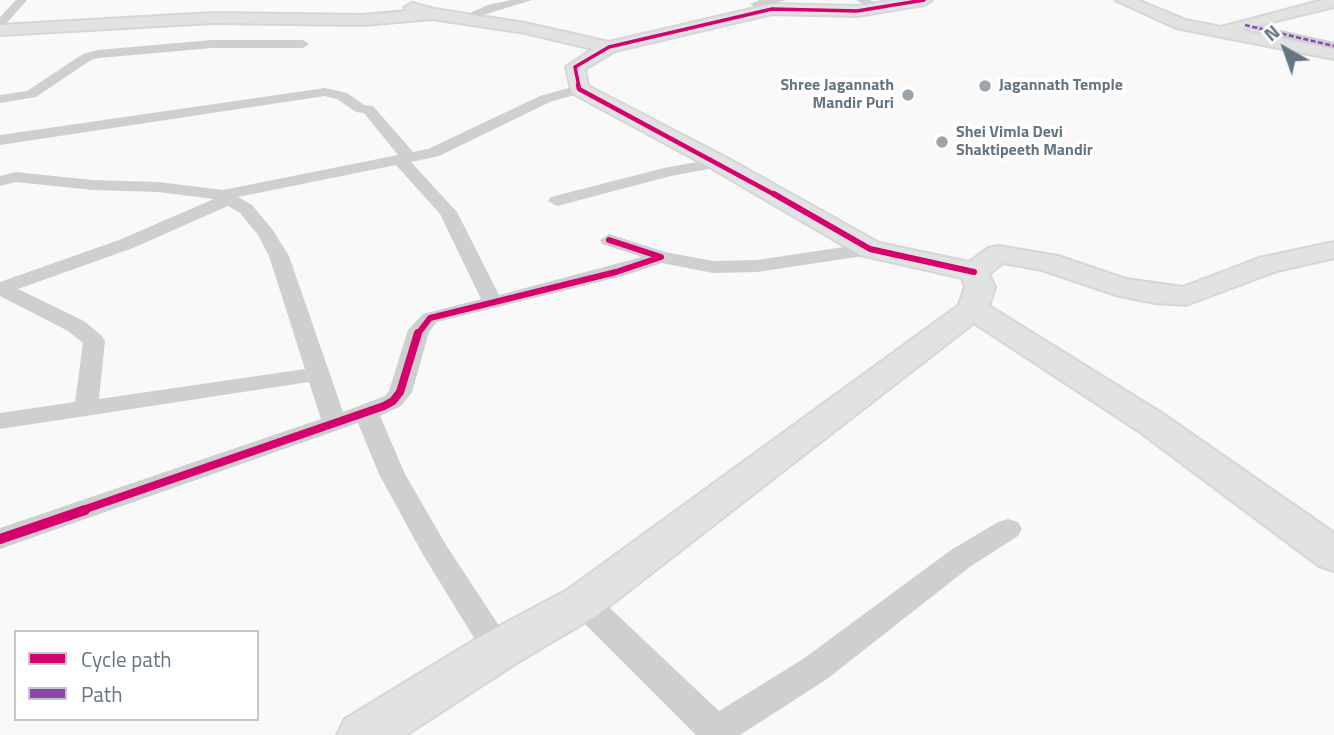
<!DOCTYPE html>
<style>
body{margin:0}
#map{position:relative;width:1334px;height:735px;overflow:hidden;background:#f9f9f9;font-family:"Titillium Web",sans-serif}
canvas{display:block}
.legend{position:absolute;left:14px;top:630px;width:245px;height:91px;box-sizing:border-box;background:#fff;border:2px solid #c1c8cd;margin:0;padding:9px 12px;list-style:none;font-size:21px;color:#657683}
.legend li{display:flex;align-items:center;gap:14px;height:35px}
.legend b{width:35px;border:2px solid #c1c8cd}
.north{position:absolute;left:1250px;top:14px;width:70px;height:70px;-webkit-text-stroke:5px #fff;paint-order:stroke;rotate:320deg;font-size:19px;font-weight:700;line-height:28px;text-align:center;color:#657683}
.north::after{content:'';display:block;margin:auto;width:24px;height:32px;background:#657683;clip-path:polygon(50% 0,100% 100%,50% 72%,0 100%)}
</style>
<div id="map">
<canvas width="1334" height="735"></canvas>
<ul class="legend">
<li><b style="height:9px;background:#d6006c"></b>Cycle path</li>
<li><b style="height:9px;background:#8e44ad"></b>Path</li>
</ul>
<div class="north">N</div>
</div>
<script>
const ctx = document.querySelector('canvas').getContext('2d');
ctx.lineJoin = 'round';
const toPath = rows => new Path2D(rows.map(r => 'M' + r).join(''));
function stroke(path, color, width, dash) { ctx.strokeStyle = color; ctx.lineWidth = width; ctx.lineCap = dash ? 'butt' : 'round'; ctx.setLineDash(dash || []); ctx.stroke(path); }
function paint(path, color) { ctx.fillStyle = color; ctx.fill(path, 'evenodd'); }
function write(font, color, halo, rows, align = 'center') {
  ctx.font = font + ' "Titillium Web",sans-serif'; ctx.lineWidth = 7; ctx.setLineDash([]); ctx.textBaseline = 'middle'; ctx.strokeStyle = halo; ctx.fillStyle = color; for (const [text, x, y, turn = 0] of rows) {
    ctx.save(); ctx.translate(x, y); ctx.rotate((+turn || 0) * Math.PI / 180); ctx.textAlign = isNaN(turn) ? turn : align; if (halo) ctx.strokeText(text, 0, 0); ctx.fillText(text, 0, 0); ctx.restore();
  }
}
const street = toPath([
 [16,0,27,0,4,26,0,27,0,17,16,0],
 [511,0,532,0,467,20,461,17,488,5,511,0],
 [760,0,787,0,755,7,750,4,760,0],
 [856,0,870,0,886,9,877,11,856,0],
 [1245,22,1334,42,1334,50,1241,27,1241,23,1245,22],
 [212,40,303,40,309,44,303,48,212,48,99,58,91,60,36,97,0,103,0,95,27,91,83,54,98,50,212,40],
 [579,85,584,86,584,92,550,102,439,156,411,162,457,212,499,295,642,257,602,244,600,240,609,234,665,252,713,261,757,260,870,243,879,249,870,255,757,272,713,273,662,263,623,276,437,322,429,332,412,392,401,406,380,416,405,474,446,545,509,641,514,650,509,659,498,663,487,659,422,553,379,474,358,423,0,549,0,528,321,419,309,382,0,429,0,413,75,402,83,343,68,331,0,296,0,282,119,240,214,199,158,192,92,190,16,182,0,186,0,176,16,172,92,180,158,182,223,190,398,155,364,113,356,112,337,99,325,96,0,145,0,135,325,88,347,93,364,105,373,106,413,152,428,149,540,96,579,85],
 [396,165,440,214,481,299,423,314,408,330,389,391,385,396,343,412,289,256,272,229,252,205,238,197,396,165],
 [228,206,240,213,258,235,269,256,305,369,99,399,105,341,102,336,84,321,18,289,133,248,228,206],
 [719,158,725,160,727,163,725,166,671,176,557,206,548,201,551,197,664,168,719,158],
 [1008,519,1018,522,1022,529,1018,536,971,566,827,679,740,735,696,735,572,611,568,602,572,593,583,590,594,593,719,711,803,659,951,550,998,522,1008,519]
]);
const secondary = toPath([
 [895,0,932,0,924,5,857,16,772,14,615,51,585,69,588,86,727,158,879,243,969,262,988,248,998,246,1058,256,1126,279,1183,287,1259,258,1334,242,1334,258,1277,271,1186,305,1155,303,1119,296,1042,270,1003,263,989,274,995,287,989,306,1163,414,1334,533,1334,571,1319,566,1137,430,974,323,599,614,515,664,406,735,337,735,345,719,481,636,567,590,959,305,965,287,962,278,860,255,711,168,572,93,566,67,593,49,525,33,432,19,363,25,213,23,0,35,0,25,213,13,363,15,406,11,404,8,412,3,434,9,525,23,609,42,772,4,857,6,895,0],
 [1115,0,1137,0,1186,20,1221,27,1323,0,1334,0,1334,7,1239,30,1334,49,1334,59,1176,28,1115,0]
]);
const quiet = toPath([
 [1245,25,1334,46]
]);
const cyclewayFar4 = toPath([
 [579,87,575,67,609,47,772,9,857,11,924,0]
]);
const cyclewayFar3 = toPath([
 [578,85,579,89,777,196]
]);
const cyclewayFar2 = toPath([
 [774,194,870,249,974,272],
 [417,335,430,318,616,272,661,257,609,240]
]);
const cyclewayFar1 = toPath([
 [80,511,384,406,393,401,400,392,418,333]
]);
const cycleway = toPath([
 [0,539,85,510]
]);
const markers = [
 [985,86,7,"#99a4ac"],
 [908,95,7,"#99a4ac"],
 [942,142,7,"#99a4ac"]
];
const farPoinames = [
 ["Shree Jagannath",894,86,"right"],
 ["Mandir Puri",894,104,"right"],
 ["Jagannath Temple",999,86],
 ["Shei Vimla Devi",956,133],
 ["Shaktipeeth Mandir",956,151]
];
stroke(secondary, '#d5d6d7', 4);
paint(street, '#cecfd0');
paint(secondary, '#e1e2e2');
stroke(quiet, '#8e44ad', 2.5, [5, 2.5]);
stroke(cyclewayFar4, '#d6006c', 3.5);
stroke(cyclewayFar3, '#d6006c', 4.5);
stroke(cyclewayFar2, '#d6006c', 6);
stroke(cyclewayFar1, '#d6006c', 8);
stroke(cycleway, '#d6006c', 10);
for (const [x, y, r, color] of markers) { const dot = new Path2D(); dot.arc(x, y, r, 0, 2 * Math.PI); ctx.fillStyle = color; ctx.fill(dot); stroke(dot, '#fff', 2.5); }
write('bold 16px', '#657683', '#fff', farPoinames, 'left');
</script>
